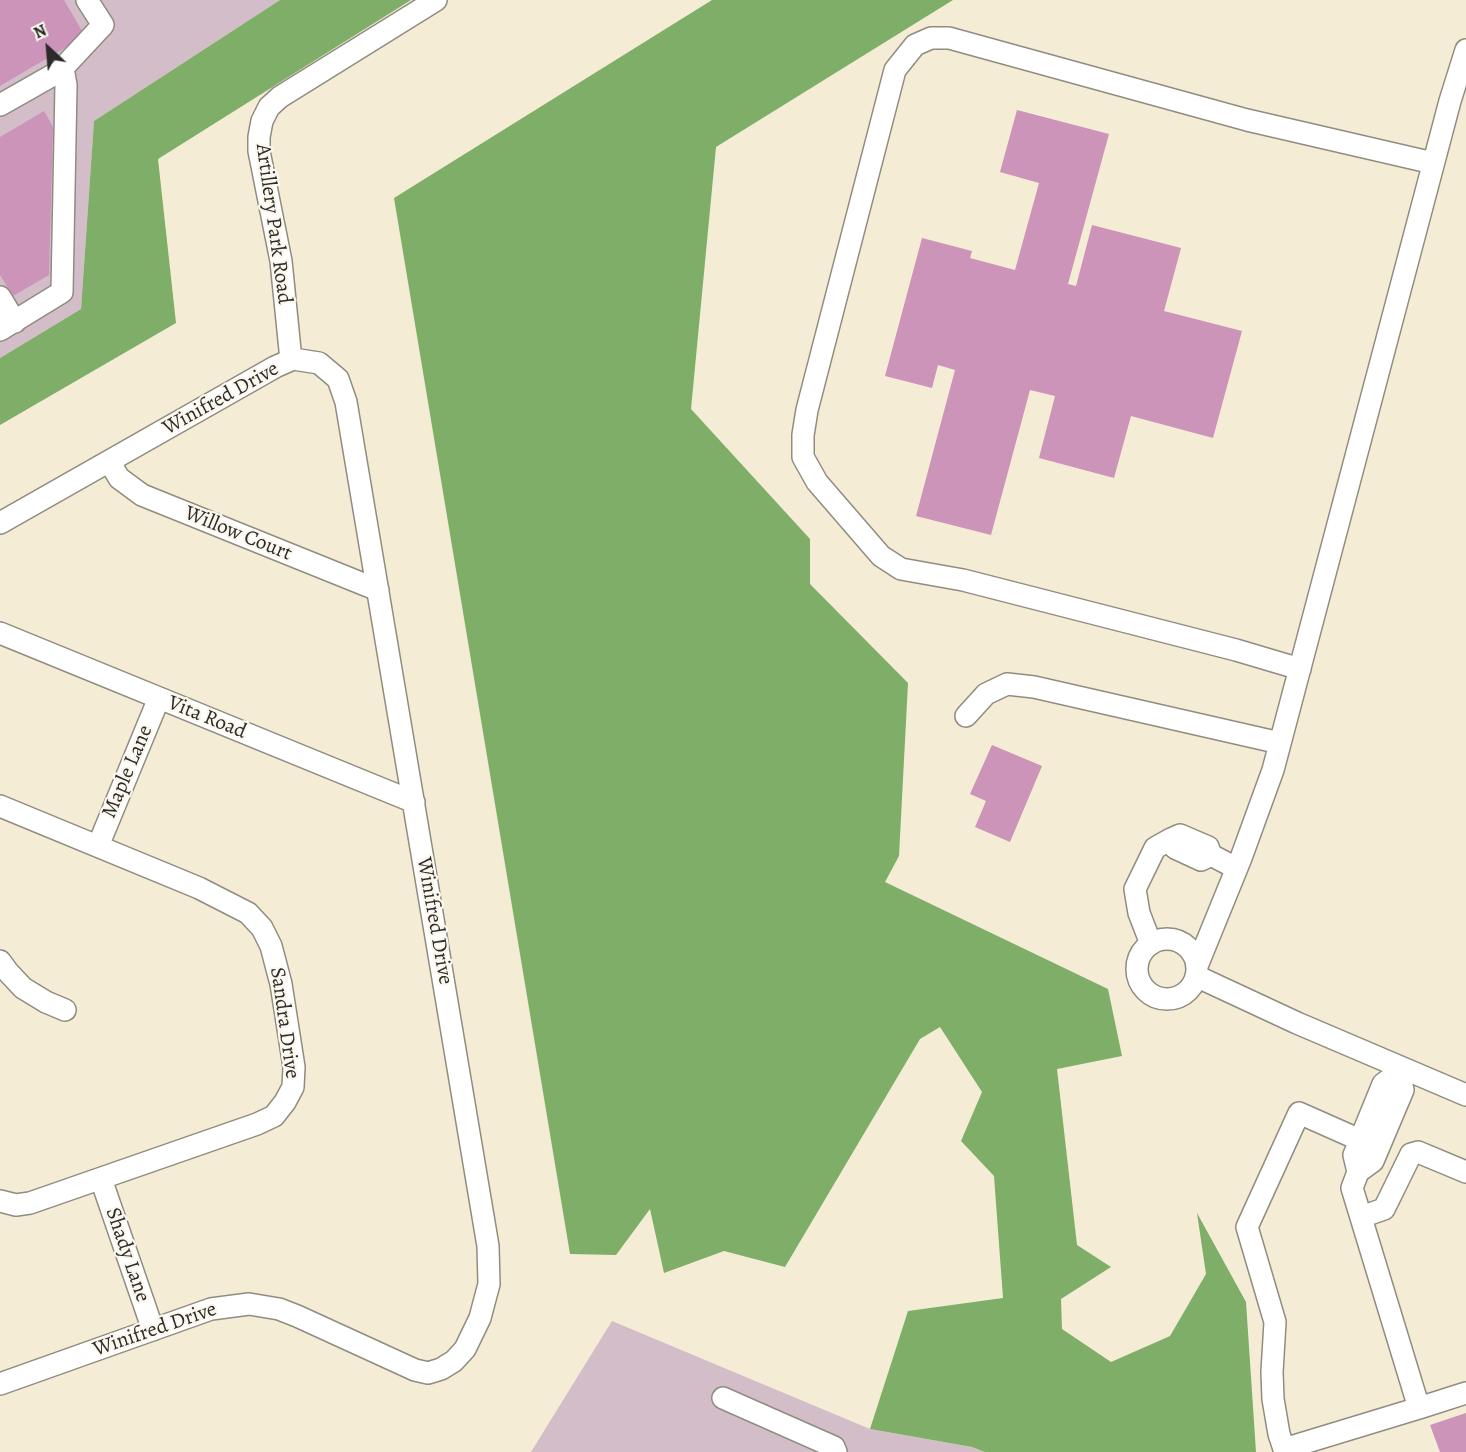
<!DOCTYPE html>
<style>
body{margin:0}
#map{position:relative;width:1466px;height:1452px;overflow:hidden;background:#f5ecd6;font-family:Alegreya,serif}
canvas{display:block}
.north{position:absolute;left:18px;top:18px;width:60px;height:60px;-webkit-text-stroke:4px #fbf7ec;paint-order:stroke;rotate:334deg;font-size:16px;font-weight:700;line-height:24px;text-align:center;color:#2b2b2b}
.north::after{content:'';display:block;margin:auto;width:21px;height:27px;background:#2b2b2b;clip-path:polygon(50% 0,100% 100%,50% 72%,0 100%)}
</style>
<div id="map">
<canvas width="1466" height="1452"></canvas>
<div class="north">N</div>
</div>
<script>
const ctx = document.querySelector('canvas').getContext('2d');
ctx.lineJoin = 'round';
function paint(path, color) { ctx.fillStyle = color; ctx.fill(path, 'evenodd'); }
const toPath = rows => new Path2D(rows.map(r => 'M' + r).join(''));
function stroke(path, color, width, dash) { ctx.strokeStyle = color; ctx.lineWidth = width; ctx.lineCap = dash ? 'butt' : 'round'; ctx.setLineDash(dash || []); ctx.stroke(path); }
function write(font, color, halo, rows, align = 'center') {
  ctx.font = font + ' Alegreya,serif'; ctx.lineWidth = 4.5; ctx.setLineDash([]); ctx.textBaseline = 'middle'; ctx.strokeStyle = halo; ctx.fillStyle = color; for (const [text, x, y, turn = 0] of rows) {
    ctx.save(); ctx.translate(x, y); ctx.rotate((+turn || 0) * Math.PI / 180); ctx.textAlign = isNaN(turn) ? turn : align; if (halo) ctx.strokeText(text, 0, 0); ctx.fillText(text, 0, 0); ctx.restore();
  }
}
const industrial = toPath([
 [0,0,280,0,94,121,81,309,0,358],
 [612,1321,870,1429,972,1447,985,1452,531,1452]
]);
const forest = toPath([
 [280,0,411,0,158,159,176,323,0,425,0,358,81,309,94,121],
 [712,0,953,0,716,147,691,409,810,539,810,584,908,683,899,856,885,882,1108,989,1122,1056,1057,1069,1077,1245,1111,1267,1061,1299,1062,1329,1111,1362,1170,1336,1206,1274,1197,1213,1246,1302,1256,1452,985,1452,972,1447,870,1429,908,1311,1003,1298,994,1176,961,1141,982,1092,940,1027,920,1039,785,1267,724,1251,664,1273,650,1209,616,1255,570,1254,394,198]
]);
const building = toPath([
 [0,0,64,0,85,36,0,86],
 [1017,110,1109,134,1068,284,1076,286,1092,225,1181,248,1164,311,1242,331,1213,438,1131,416,1114,478,1039,458,1055,396,1030,390,991,535,916,516,955,370,938,365,932,388,885,376,922,238,972,251,970,258,1015,270,1039,183,1000,172],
 [44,111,53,127,49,275,13,296,0,275,0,137],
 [992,745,1042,766,1010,842,975,827,986,801,970,794],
 [1466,1413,1466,1452,1440,1452,1430,1425]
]);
const minor = toPath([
 [0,105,60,71,103,25,87,0],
 [0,297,15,322],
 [0,330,62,292,66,85,63,68],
 [291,360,281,261,259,151,259,137,262,121,269,107,280,97,436,0],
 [109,461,119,478,142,495,378,590],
 [0,523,275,367,293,359,319,363,338,379,346,402,488,1246,489,1284,480,1318,465,1349,454,1361,441,1369,428,1373,415,1370,297,1316,279,1309,249,1304,211,1309,0,1384],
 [0,633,414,802],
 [1300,669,1236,650,963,580,901,569,881,556,817,482,803,457,803,435,807,410,895,70,915,45,931,38,949,38,1247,120,1433,163],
 [966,716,986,694,1007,684,1034,687,1280,743],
 [0,806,199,888,248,913,262,928,271,946,281,984,294,1067,293,1087,285,1102,274,1116,257,1124,30,1203,16,1205,0,1201],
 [98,846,159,698],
 [1211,855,1201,860,1175,848,1171,839,1180,835,1208,847,1211,855,1236,868],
 '1137 969a30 30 0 1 1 60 0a30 30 0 1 1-60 0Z',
 [1151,944,1139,913,1135,889,1155,848,1171,839],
 [0,961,8,972,23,988,46,1002,65,1010],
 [1197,966,1241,858,1273,770,1450,101,1466,50],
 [1196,976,1297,1023,1466,1095],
 [1399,1072,1403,1090,1373,1161,1358,1172,1354,1155,1383,1084,1399,1072],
 [101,1179,153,1330],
 [1361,1217,1384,1209,1411,1154,1418,1152,1466,1172],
 [723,1398,834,1447,836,1452],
 [1419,1408,1466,1393],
 [1284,1449,1419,1408,1352,1188,1358,1172],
 [1285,1452,1279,1434,1273,1399,1272,1372,1275,1322,1247,1227,1299,1113,1360,1140]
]);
const streetNames = [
 ["Artillery Park Road",273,224,82],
 ["Winifred Drive",221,399,-29],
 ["Willow Court",238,534,22],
 ["Vita Road",207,718,22],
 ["Maple Lane",128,772,-67],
 ["Winifred Drive",434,921,80],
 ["Sandra Drive",284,1023,82],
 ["Shady Lane",127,1255,71],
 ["Winifred Drive",155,1330,-19]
];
paint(industrial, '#d2bdc8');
paint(forest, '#7eae68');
paint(building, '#cc94b8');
stroke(minor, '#908c80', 24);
stroke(minor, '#fff', 21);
write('21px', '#2b2b2b', '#fbf7ec', streetNames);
</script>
